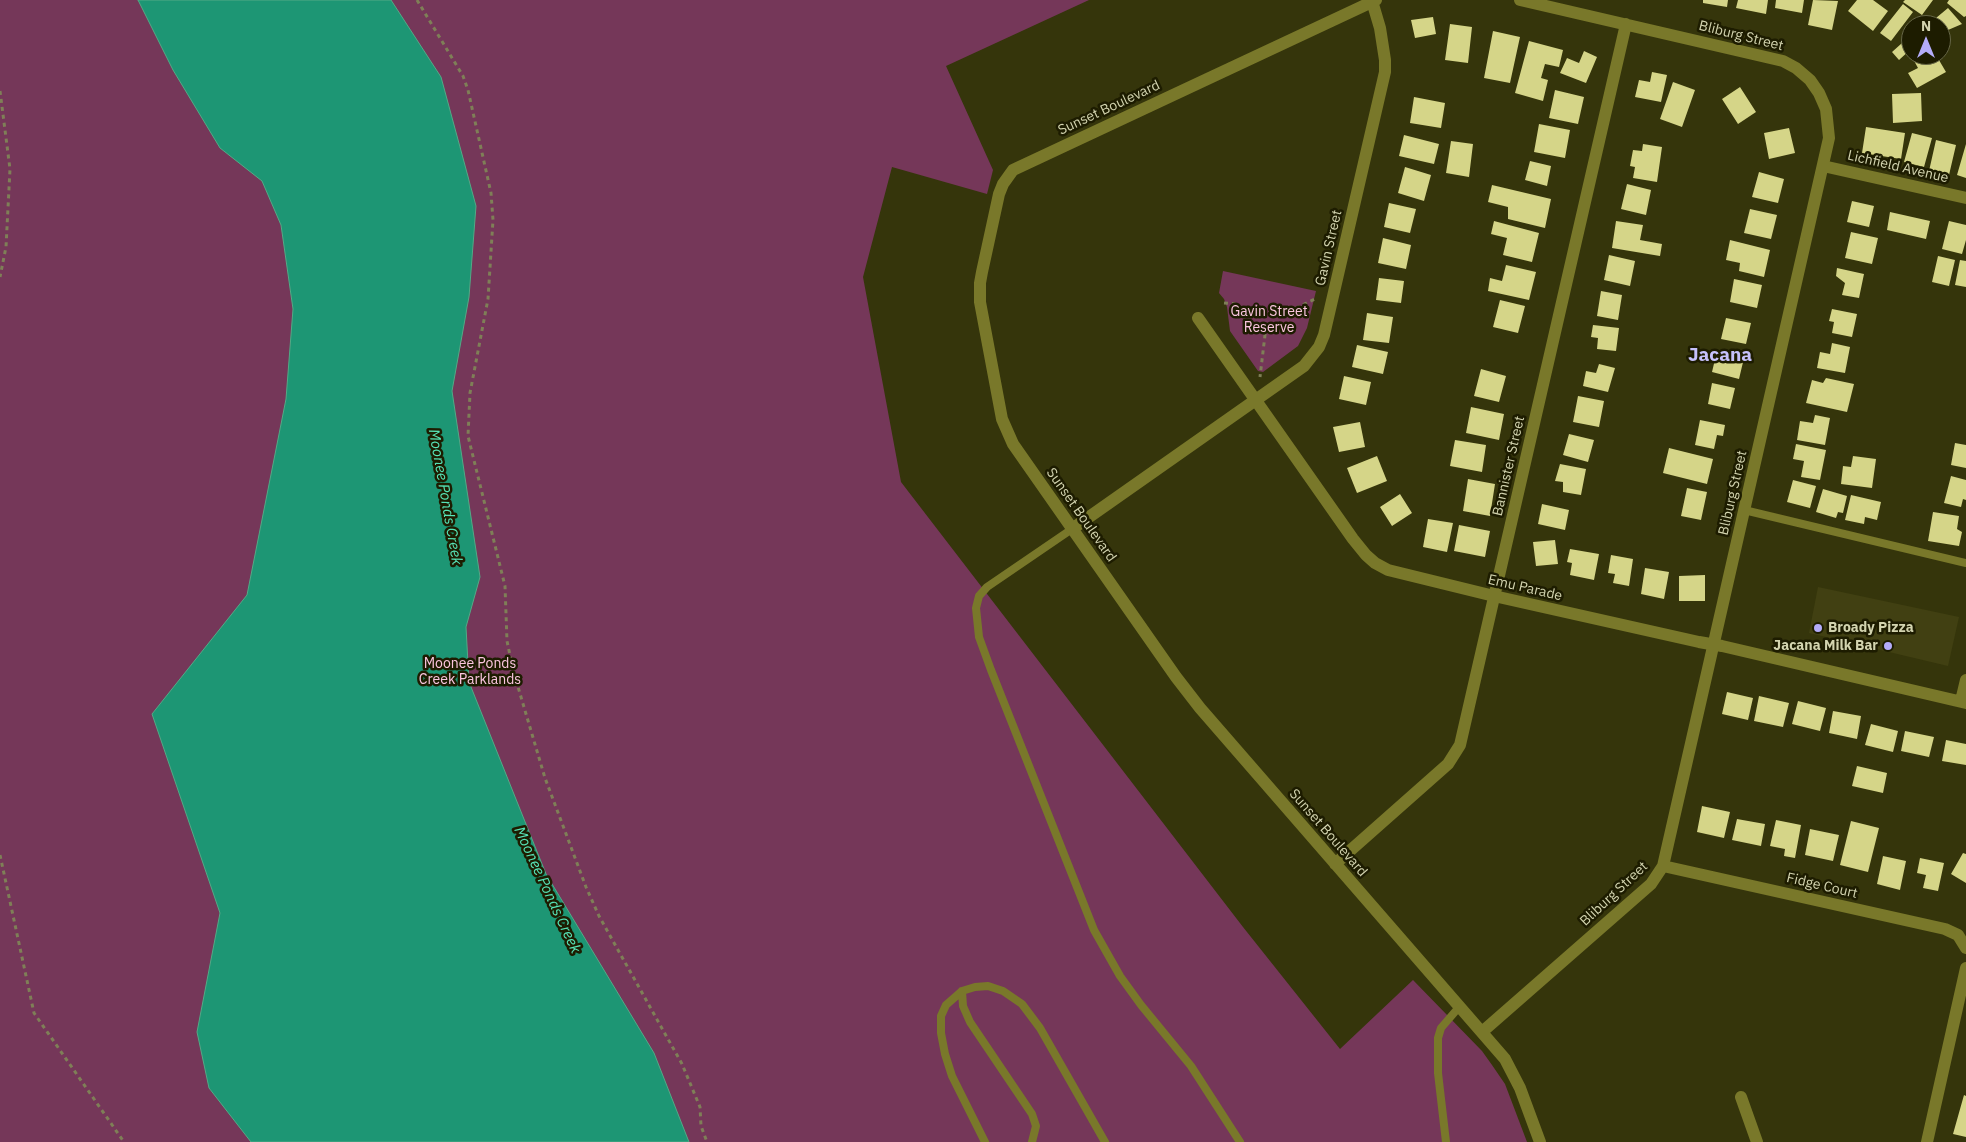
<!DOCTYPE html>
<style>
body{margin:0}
#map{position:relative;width:1966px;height:1142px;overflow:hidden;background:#35350b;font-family:"IBM Plex Sans",sans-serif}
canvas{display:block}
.north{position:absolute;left:1901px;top:15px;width:50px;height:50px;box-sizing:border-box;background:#1d1c00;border:1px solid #666646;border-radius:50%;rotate:0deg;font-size:14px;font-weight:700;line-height:20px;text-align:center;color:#d3d4af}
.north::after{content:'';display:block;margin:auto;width:18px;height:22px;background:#b4acf9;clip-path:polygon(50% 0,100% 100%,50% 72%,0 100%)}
</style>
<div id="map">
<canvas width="1966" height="1142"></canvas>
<div class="north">N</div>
</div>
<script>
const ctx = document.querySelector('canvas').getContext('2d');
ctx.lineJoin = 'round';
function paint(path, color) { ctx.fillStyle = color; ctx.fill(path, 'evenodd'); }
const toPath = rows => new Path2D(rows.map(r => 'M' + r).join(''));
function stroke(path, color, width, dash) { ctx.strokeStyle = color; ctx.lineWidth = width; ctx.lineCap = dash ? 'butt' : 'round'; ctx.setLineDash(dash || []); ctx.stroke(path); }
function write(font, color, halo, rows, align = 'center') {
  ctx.font = font + ' "IBM Plex Sans",sans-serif'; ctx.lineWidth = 5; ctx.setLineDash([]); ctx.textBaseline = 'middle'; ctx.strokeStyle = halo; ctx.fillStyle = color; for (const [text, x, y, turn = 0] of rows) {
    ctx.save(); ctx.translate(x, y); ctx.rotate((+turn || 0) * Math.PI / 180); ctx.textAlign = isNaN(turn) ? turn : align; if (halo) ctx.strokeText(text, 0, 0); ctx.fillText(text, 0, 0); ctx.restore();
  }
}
const built = toPath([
 [1818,587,1959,617,1948,666,1809,633]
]);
const green = toPath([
 [0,0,1089,0,946,66,993,170,987,194,892,167,863,277,901,482,1243,927,1340,1049,1413,980,1482,1051,1492,1065,1505,1084,1527,1142,0,1142],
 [1223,271,1316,291,1307,328,1298,346,1263,372,1258,371,1230,331,1227,307,1224,299,1219,293]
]);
const water = toPath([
 [138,0,391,0,441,77,476,206,469,297,452,391,480,577,466,627,469,682,546,874,654,1053,689,1142,251,1142,209,1088,197,1032,220,913,152,714,247,595,286,399,293,309,281,225,262,181,220,148,173,70,138,0]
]);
const building = toPath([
 [1703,0,1728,0,1727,7,1703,3],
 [1738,0,1768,0,1766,14,1736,8],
 [1776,0,1804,0,1802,13,1775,8],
 [1813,0,1838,1,1832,30,1808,25],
 [1857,0,1873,0,1888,11,1873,31,1848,11],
 [1905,0,1933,0,1922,15,1903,2],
 [1949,0,1966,0,1966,16,1964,17,1947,3],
 [1903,4,1913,12,1891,41,1880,33],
 [1948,8,1962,24,1941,33,1941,25,1932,25,1930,23],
 [1433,17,1436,34,1415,38,1411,20],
 [1450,24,1472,27,1468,63,1445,60],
 [1493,31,1520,37,1510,83,1484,78],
 [1911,35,1911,49,1899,60,1892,52],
 [1529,41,1563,50,1559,67,1545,64,1541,78,1548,80,1543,101,1515,93],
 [1584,51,1597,57,1586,83,1560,73,1567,58,1579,63],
 [1916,55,1936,55,1946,72,1917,88,1908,73,1918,68,1912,57],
 [1652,72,1667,75,1661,102,1635,97,1639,80,1650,82],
 [1673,82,1695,90,1682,127,1660,119],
 [1740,87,1756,112,1738,124,1722,99],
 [1555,90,1584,97,1578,124,1549,118],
 [1921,93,1922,121,1893,123,1892,94],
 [1414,97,1445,103,1441,128,1410,123],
 [1539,124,1570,130,1565,158,1534,152],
 [1866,127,1905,133,1901,159,1862,153],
 [1789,128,1795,153,1769,159,1764,133],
 [1912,133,1932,138,1924,167,1904,162],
 [1404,135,1439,144,1434,164,1399,156],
 [1936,140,1956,145,1949,175,1929,171],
 [1451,141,1473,144,1469,177,1446,173],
 [1643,144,1662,147,1657,182,1633,178,1635,167,1630,166,1633,150,1642,151],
 [1966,144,1966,178,1957,175],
 [1530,161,1551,166,1547,186,1525,180],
 [1405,167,1431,175,1424,201,1398,193],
 [1759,172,1784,179,1778,203,1752,197],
 [1627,184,1651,190,1646,215,1621,209],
 [1492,185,1551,199,1545,228,1508,219,1508,207,1488,202],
 [1852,201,1874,206,1869,227,1847,222],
 [1389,203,1416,209,1410,233,1384,227],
 [1750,209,1777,215,1771,239,1744,233],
 [1890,212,1930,221,1926,239,1887,230],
 [1494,221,1539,233,1532,262,1503,255,1507,238,1491,234],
 [1616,221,1643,225,1640,240,1662,244,1660,256,1612,248],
 [1949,221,1966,225,1966,240,1962,254,1942,249],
 [1851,232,1878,238,1872,264,1845,258],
 [1383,238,1411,245,1406,269,1378,263],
 [1730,240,1770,250,1764,277,1739,271,1740,263,1726,260],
 [1609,255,1635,261,1630,286,1604,280],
 [1938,256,1955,260,1949,286,1932,282],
 [1960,260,1966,261,1966,287,1955,285],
 [1506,265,1536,272,1529,300,1488,291,1490,278,1502,281],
 [1837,268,1864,274,1859,298,1842,295,1845,283,1836,276],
 [1379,278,1404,281,1401,303,1376,300],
 [1734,279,1762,285,1757,308,1730,302],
 [1601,291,1622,295,1618,320,1597,316],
 [1500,300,1525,306,1518,333,1493,327],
 [1832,309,1857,314,1852,337,1832,333,1834,322,1829,321],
 [1367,313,1393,317,1389,343,1363,340],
 [1726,318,1751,323,1746,344,1721,339],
 [1593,325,1619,328,1616,351,1597,349,1598,338,1591,337],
 [1832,343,1850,347,1845,373,1817,368,1820,352,1830,354],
 [1357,345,1388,352,1383,374,1352,367],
 [1717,351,1744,358,1739,379,1712,372],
 [1599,364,1615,368,1608,392,1583,386,1586,371,1596,373],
 [1481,369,1506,376,1499,402,1474,396],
 [1344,376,1371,382,1366,405,1339,399],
 [1826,378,1854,384,1847,412,1806,403,1812,380,1823,383],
 [1712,383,1735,388,1730,409,1708,404],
 [1578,396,1604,401,1599,427,1573,422],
 [1471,407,1504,414,1499,440,1466,433],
 [1815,415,1830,418,1825,445,1797,440,1800,421,1813,423],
 [1700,420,1725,425,1723,436,1717,435,1714,449,1695,445],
 [1360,422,1365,447,1339,452,1333,427],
 [1569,434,1594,440,1588,462,1563,455],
 [1455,440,1486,445,1482,472,1450,466],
 [1955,443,1966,445,1966,468,1951,465],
 [1796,444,1826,450,1820,480,1801,477,1804,461,1793,459],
 [1669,448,1713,459,1707,484,1663,473],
 [1377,456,1387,481,1357,493,1347,468],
 [1853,456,1876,459,1872,488,1841,484,1843,466,1851,467],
 [1560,464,1586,469,1581,495,1563,492,1563,482,1555,481],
 [1951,476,1966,480,1966,500,1963,499,1961,507,1944,503],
 [1468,479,1495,484,1490,516,1463,511],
 [1793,480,1816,486,1810,508,1787,502],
 [1687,488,1707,492,1701,520,1681,516],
 [1823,489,1847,496,1843,513,1838,512,1836,518,1816,512],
 [1400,494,1412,513,1392,526,1380,507],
 [1851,495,1881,502,1877,520,1865,517,1864,524,1845,520],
 [1542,504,1569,510,1565,530,1538,524],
 [1933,512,1959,516,1957,529,1962,532,1959,546,1928,541],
 [1428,519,1453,523,1447,552,1423,547],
 [1459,525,1490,531,1485,557,1454,551],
 [1555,540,1558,564,1536,566,1533,542],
 [1570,549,1599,554,1594,580,1570,575,1572,563,1567,562],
 [1611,555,1633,559,1629,586,1613,583,1615,574,1608,573],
 [1645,568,1669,572,1664,599,1641,594],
 [1705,575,1705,601,1679,601,1679,576],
 [1727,692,1753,698,1748,720,1722,714],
 [1759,696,1789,703,1783,727,1754,721],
 [1798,701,1826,708,1820,731,1792,724],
 [1833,711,1861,716,1857,739,1829,733],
 [1871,724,1898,731,1893,752,1865,745],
 [1905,731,1934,737,1929,757,1901,751],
 [1946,740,1966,744,1966,765,1942,761],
 [1857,766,1887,773,1883,793,1852,786],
 [1702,806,1730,812,1724,838,1697,832],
 [1737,819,1765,824,1761,846,1732,840],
 [1776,820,1801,825,1795,858,1784,856,1785,849,1770,846],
 [1851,821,1879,828,1868,872,1840,865],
 [1810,829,1839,835,1833,861,1805,855],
 [1963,853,1966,854,1966,883,1951,874],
 [1883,856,1906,861,1900,890,1877,884],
 [1920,858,1944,863,1938,891,1923,888,1926,875,1917,873],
 [1964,1095,1966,1096,1966,1137,1953,1134]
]);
const path = toPath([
 [417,0,463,76,468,90,491,193,493,220,488,299,470,393,468,436,505,586,507,641,513,670,545,778,586,887,599,916,682,1064,700,1107,701,1126,707,1142],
 [0,91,10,169,6,247,0,277],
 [1224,303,1237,304,1246,323,1265,335,1260,377],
 [1296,308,1317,298],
 [0,855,34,1013,124,1142]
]);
const lane = toPath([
 [1744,510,1966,563],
 [1072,529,987,587,979,596,976,608,979,637,991,670,1094,930,1120,976,1141,1005,1191,1066,1240,1142],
 [962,991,963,1006,970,1022,1032,1114,1036,1126,1032,1142],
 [985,1142,952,1076,945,1054,941,1033,941,1016,946,1005,962,991,975,987,988,986,1003,991,1022,1004,1040,1028,1105,1142],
 [1446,1142,1438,1073,1438,1038,1441,1028,1460,1006]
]);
const street = toPath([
 [1376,0,1013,170,1003,184,999,194,982,272,980,283,980,302,1002,419,1013,444,1176,677,1200,708,1505,1059,1520,1088,1540,1142],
 [1823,166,1966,198],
 [1198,318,1353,539,1366,555,1375,563,1388,570,1494,596,1699,642,1722,646,1966,703],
 [1072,529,1304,366,1319,347,1324,335,1385,72,1385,60,1380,28,1372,1],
 [1961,701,1966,680],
 [1335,864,1448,764,1460,745,1626,24],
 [1663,866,1945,929,1958,935,1966,948],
 [1482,1032,1651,884,1663,866,1829,138,1826,109,1819,93,1810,80,1796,68,1783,61,1520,0],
 [1741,1097,1757,1142],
 [1927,1142,1966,968]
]);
const markers = [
 [1818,628,5,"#b4acf9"],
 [1888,646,5,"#b4acf9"]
];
const streetNames = [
 ["Bliburg Street",1741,36,14],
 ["Sunset Boulevard",1109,108,-25],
 ["Lichfield Avenue",1898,167,13],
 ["Gavin Street",1329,248,-77],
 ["Bannister Street",1509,466,-77],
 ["Bliburg Street",1733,493,-77],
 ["Sunset Boulevard",1081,515,55],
 ["Emu Parade",1525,588,13],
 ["Sunset Boulevard",1328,833,49],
 ["Fidge Court",1822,886,13],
 ["Bliburg Street",1614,894,-43]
];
const parkNames = [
 ["Gavin Street",1269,312],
 ["Reserve",1269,328],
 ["Moonee Ponds",470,664],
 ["Creek Parklands",470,680]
];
const poiNames = [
 ["Broady Pizza",1828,628],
 ["Jacana Milk Bar",1878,646,"right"]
];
const waterNames = [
 ["Moonee Ponds Creek",445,497,80],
 ["Moonee Ponds Creek",547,890,65]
];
const districtNames = [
 ["Jacana",1720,356]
];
paint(built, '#414012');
paint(green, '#753759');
paint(water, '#1d9674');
stroke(water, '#54a986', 1);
paint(building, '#d5d588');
stroke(path, '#7f7f57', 3, [4, 4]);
stroke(lane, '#79782a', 8);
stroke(street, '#79782a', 12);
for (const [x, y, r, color] of markers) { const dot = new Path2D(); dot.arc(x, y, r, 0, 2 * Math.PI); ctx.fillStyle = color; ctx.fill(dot); stroke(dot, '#1d1c00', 2); }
write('14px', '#d3d4af', '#1d1c00', streetNames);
write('14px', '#fcc6e0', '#1d1c00', parkNames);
write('bold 14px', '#d3d4af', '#1d1c00', poiNames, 'left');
write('italic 15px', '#57e4b7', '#1d1c00', waterNames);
write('bold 19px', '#c6c1fb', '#1d1c00', districtNames);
</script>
